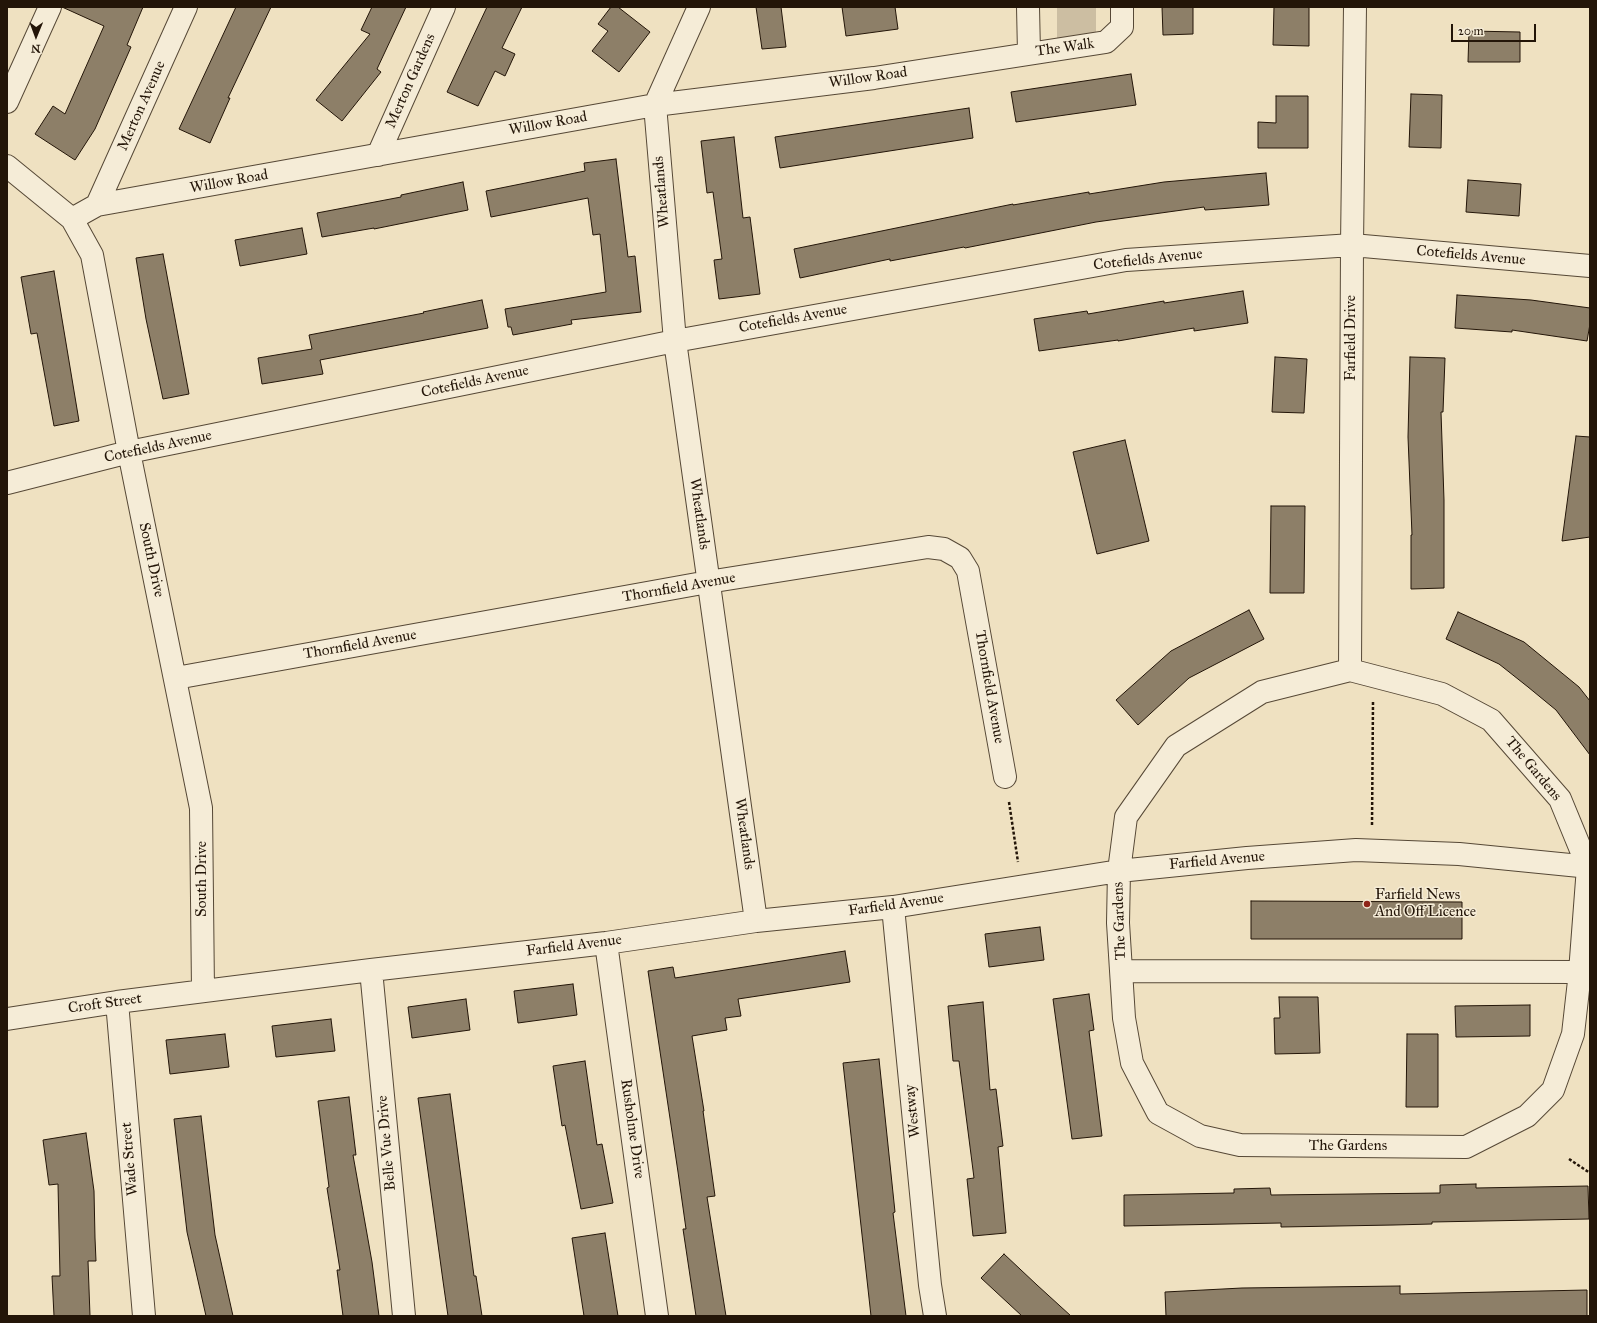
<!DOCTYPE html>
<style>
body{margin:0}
#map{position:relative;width:1597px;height:1323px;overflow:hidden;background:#efe1c1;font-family:"IM FELL Great Primer",serif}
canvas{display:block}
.frame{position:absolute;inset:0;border:8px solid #231508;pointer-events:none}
.north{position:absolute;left:16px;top:16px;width:40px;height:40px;-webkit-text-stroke:3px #f5ecd7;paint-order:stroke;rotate:181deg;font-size:11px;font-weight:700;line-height:16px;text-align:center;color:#231508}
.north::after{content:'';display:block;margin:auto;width:14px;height:18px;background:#231508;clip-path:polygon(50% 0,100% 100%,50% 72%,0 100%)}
.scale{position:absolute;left:1451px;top:24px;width:85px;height:18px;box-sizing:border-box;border:2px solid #231508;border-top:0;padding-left:5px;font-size:12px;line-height:14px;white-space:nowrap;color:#231508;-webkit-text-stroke:3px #f5ecd7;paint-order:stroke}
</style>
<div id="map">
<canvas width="1597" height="1323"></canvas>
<div class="frame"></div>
<div class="north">N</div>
<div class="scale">20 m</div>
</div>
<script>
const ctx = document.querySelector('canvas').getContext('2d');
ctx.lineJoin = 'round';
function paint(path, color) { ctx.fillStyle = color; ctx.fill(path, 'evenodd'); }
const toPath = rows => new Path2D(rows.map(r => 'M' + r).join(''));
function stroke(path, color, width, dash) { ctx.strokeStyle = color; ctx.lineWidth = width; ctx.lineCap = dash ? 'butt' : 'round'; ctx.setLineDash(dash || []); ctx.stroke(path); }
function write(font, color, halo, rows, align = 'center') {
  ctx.font = font + ' "IM FELL Great Primer",serif'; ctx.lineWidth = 3; ctx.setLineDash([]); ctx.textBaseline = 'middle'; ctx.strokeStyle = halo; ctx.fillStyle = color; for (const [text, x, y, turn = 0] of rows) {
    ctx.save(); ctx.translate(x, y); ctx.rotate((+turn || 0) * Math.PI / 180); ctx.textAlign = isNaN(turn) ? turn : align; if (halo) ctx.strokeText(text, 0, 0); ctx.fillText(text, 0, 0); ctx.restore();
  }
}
const green = toPath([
 [1057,7,1096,7,1096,34,1057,40]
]);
const building = toPath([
 [62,7,143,7,127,45,131,47,95,129,75,160,35,134,53,106,65,114,104,26,62,7],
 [236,7,271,7,228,98,230,98,210,143,179,129,236,7],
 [372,7,406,7,377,69,381,72,342,121,316,100,370,34,361,30,372,7],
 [487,7,522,7,502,48,515,54,505,76,495,71,478,106,447,92,487,7],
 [611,7,618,7,650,32,619,72,592,51,608,31,598,24,611,7],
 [756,7,781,7,786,47,762,49,756,7],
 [842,7,895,7,898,29,846,36,842,7],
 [1162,7,1193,7,1193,34,1163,35,1162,7],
 [1274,7,1309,7,1309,46,1273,45,1274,7],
 [1469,31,1520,32,1520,62,1468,62,1469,31],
 [1131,74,1136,105,1016,122,1011,92,1131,74],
 [1411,94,1442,95,1441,148,1409,147,1411,94],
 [1276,96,1308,96,1308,148,1258,148,1258,122,1276,123,1276,96],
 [969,108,973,138,780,168,775,137,969,108],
 [734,137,743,218,750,217,760,294,719,299,714,260,722,259,713,192,707,193,701,141,734,137],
 [616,159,628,257,635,256,641,312,571,320,572,324,513,335,511,327,508,327,505,309,606,292,600,234,593,235,588,198,491,217,486,191,585,171,584,163,616,159],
 [1266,173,1269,205,1205,210,1204,207,1096,222,965,248,964,247,890,261,890,259,800,278,794,249,1013,204,1013,205,1089,192,1089,194,1164,182,1266,173],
 [1468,180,1521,184,1519,216,1466,212,1468,180],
 [463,182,468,210,374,229,374,228,322,237,317,213,401,197,401,195,463,182],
 [302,228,307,254,240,266,235,240,302,228],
 [163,254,189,394,163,399,146,319,136,258,163,254],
 [54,271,79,421,54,426,37,333,31,334,21,277,54,271],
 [1243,291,1248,323,1194,331,1194,328,1118,341,1118,340,1039,351,1034,319,1087,311,1088,314,1164,301,1164,303,1243,291],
 [1457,295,1531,300,1590,308,1590,324,1587,341,1512,330,1512,332,1455,328,1457,295],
 [482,300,488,328,320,360,323,374,262,384,258,358,312,349,309,335,424,313,423,312,482,300],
 [1275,357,1307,359,1304,413,1272,412,1275,357],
 [1410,357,1445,358,1443,412,1441,412,1444,500,1444,588,1411,589,1411,535,1412,535,1408,437,1410,357],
 [1576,436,1590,437,1590,537,1562,541,1576,436],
 [1125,440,1149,541,1097,554,1073,452,1125,440],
 [1271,506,1305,506,1304,593,1270,593,1271,506],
 [1249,610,1264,639,1189,678,1138,725,1116,700,1171,651,1249,610],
 [1458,612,1524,642,1579,687,1590,701,1590,755,1556,710,1528,687,1499,664,1446,639,1458,612],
 [1251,901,1462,902,1462,939,1251,939,1251,901],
 [1040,927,1044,960,989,967,985,934,1040,927],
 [845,951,850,982,738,999,741,1016,725,1018,727,1030,692,1036,704,1111,703,1111,715,1196,707,1197,726,1316,696,1316,683,1229,686,1229,678,1172,648,971,673,967,675,978,845,951],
 [573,984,577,1015,518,1023,514,991,573,984],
 [1089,994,1094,1030,1089,1031,1102,1136,1072,1139,1053,999,1089,994],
 [1279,997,1318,997,1320,1053,1275,1054,1274,1018,1280,1018,1279,997],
 [466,999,470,1030,412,1038,408,1007,466,999],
 [983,1002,990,1090,996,1089,1003,1146,998,1147,1006,1233,973,1236,967,1179,974,1178,959,1061,953,1061,948,1006,983,1002],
 [1530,1005,1530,1036,1456,1037,1455,1006,1530,1005],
 [331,1019,335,1051,276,1057,272,1026,331,1019],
 [225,1034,229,1067,170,1074,166,1040,225,1034],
 [1407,1034,1438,1034,1438,1107,1406,1107,1407,1034],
 [879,1059,895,1212,893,1213,906,1316,871,1316,843,1063,879,1059],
 [585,1061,597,1145,602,1144,613,1203,581,1209,565,1125,562,1126,553,1066,585,1061],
 [450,1094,474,1276,476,1276,482,1316,448,1316,443,1281,418,1098,450,1094],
 [349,1097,356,1155,353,1155,372,1262,379,1316,343,1316,337,1270,340,1270,327,1188,329,1187,318,1101,349,1097],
 [201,1116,215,1235,233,1316,206,1316,187,1232,174,1119,201,1116],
 [86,1133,94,1191,95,1238,96,1261,88,1261,90,1316,54,1316,52,1276,60,1276,58,1184,49,1185,43,1140,86,1133],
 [1476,1184,1476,1188,1588,1186,1589,1219,1432,1222,1432,1224,1394,1225,1281,1227,1281,1223,1124,1226,1124,1195,1234,1193,1234,1189,1270,1188,1271,1195,1440,1193,1440,1185,1476,1184],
 [605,1233,618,1316,584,1316,572,1238,605,1233],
 [1004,1254,1037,1285,1071,1316,1022,1316,981,1278,1004,1254],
 [1400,1286,1400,1294,1587,1290,1587,1316,1166,1316,1165,1292,1242,1288,1400,1286]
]);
const path = toPath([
 [1009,802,1018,862],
 [1372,825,1373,702],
 [1569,1159,1590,1173]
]);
const minor = toPath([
 [699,7,655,105,675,341,756,921],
 [1028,7,1029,53],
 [7,102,50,7],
 [378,155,444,7],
 [7,166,72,219,92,255,129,452,201,808,203,991],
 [97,205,186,7],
 [72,219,97,205,655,105,874,78,1106,42,1122,27,1122,7],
 [7,483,129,452,675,341,1126,260,1352,245,1590,266],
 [1350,670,1442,694,1491,720,1560,799,1588,867,1580,972,1573,1034,1553,1090,1527,1116,1466,1147,1240,1145,1200,1136,1158,1113,1132,1063,1124,1018,1118,923,1119,871,1126,817,1176,746,1262,692,1350,670],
 [1350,670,1352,245,1355,7],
 [176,678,708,582,928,547,944,549,960,558,968,571,1005,777],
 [893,907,930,1285,935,1316],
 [606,943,657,1316],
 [371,970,404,1316],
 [1122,971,1580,972],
 [117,1002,144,1316],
 [7,1019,117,1002,371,970,606,943,756,921,893,907,1119,871,1247,858,1356,850,1459,854,1590,867]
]);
const markers = [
 [1367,904,4,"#8f2418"]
];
const streetNames = [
 ["The Walk",1065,48,-8],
 ["Willow Road",868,78,-8],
 ["Merton Gardens",411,81,-66],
 ["Merton Avenue",142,106,-66],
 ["Willow Road",548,124,-10],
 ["Willow Road",229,182,-10],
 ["Wheatlands",662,192,-95],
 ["Cotefields Avenue",1471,256,5],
 ["Cotefields Avenue",1148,260,-6],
 ["Cotefields Avenue",793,319,-10],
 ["Farfield Drive",1351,338,-90],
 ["Cotefields Avenue",475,382,-12],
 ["Cotefields Avenue",158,447,-12],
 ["Wheatlands",699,514,82],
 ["South Drive",151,560,78],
 ["Thornfield Avenue",679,588,-10],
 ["Thornfield Avenue",360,645,-10],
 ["Thornfield Avenue",989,687,80],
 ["The Gardens",1533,769,50],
 ["Wheatlands",744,834,82],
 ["Farfield Avenue",1217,861,-5],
 ["South Drive",202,879,-90],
 ["Farfield Avenue",896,905,-8],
 ["The Gardens",1120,921,-92],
 ["Farfield Avenue",574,946,-7],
 ["Croft Street",105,1004,-8],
 ["Westway",913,1111,-96],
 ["Rusholme Drive",632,1129,82],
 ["Belle Vue Drive",387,1143,-95],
 ["The Gardens",1348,1146],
 ["Wade Street",130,1159,-95]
];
const poiNames = [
 ["Farfield News",1375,895],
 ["And Off Licence",1375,912]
];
paint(green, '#ccbea2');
paint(building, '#8d7f68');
stroke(building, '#231508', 1);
stroke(minor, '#564836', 24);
stroke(path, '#231508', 2.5, [3, 2]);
stroke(minor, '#f5ecd7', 22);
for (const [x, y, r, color] of markers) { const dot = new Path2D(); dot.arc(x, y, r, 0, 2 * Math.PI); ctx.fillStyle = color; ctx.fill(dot); stroke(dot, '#f5ecd7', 1.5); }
write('15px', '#231508', '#f5ecd7', streetNames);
write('15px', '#231508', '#f5ecd7', poiNames, 'left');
</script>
